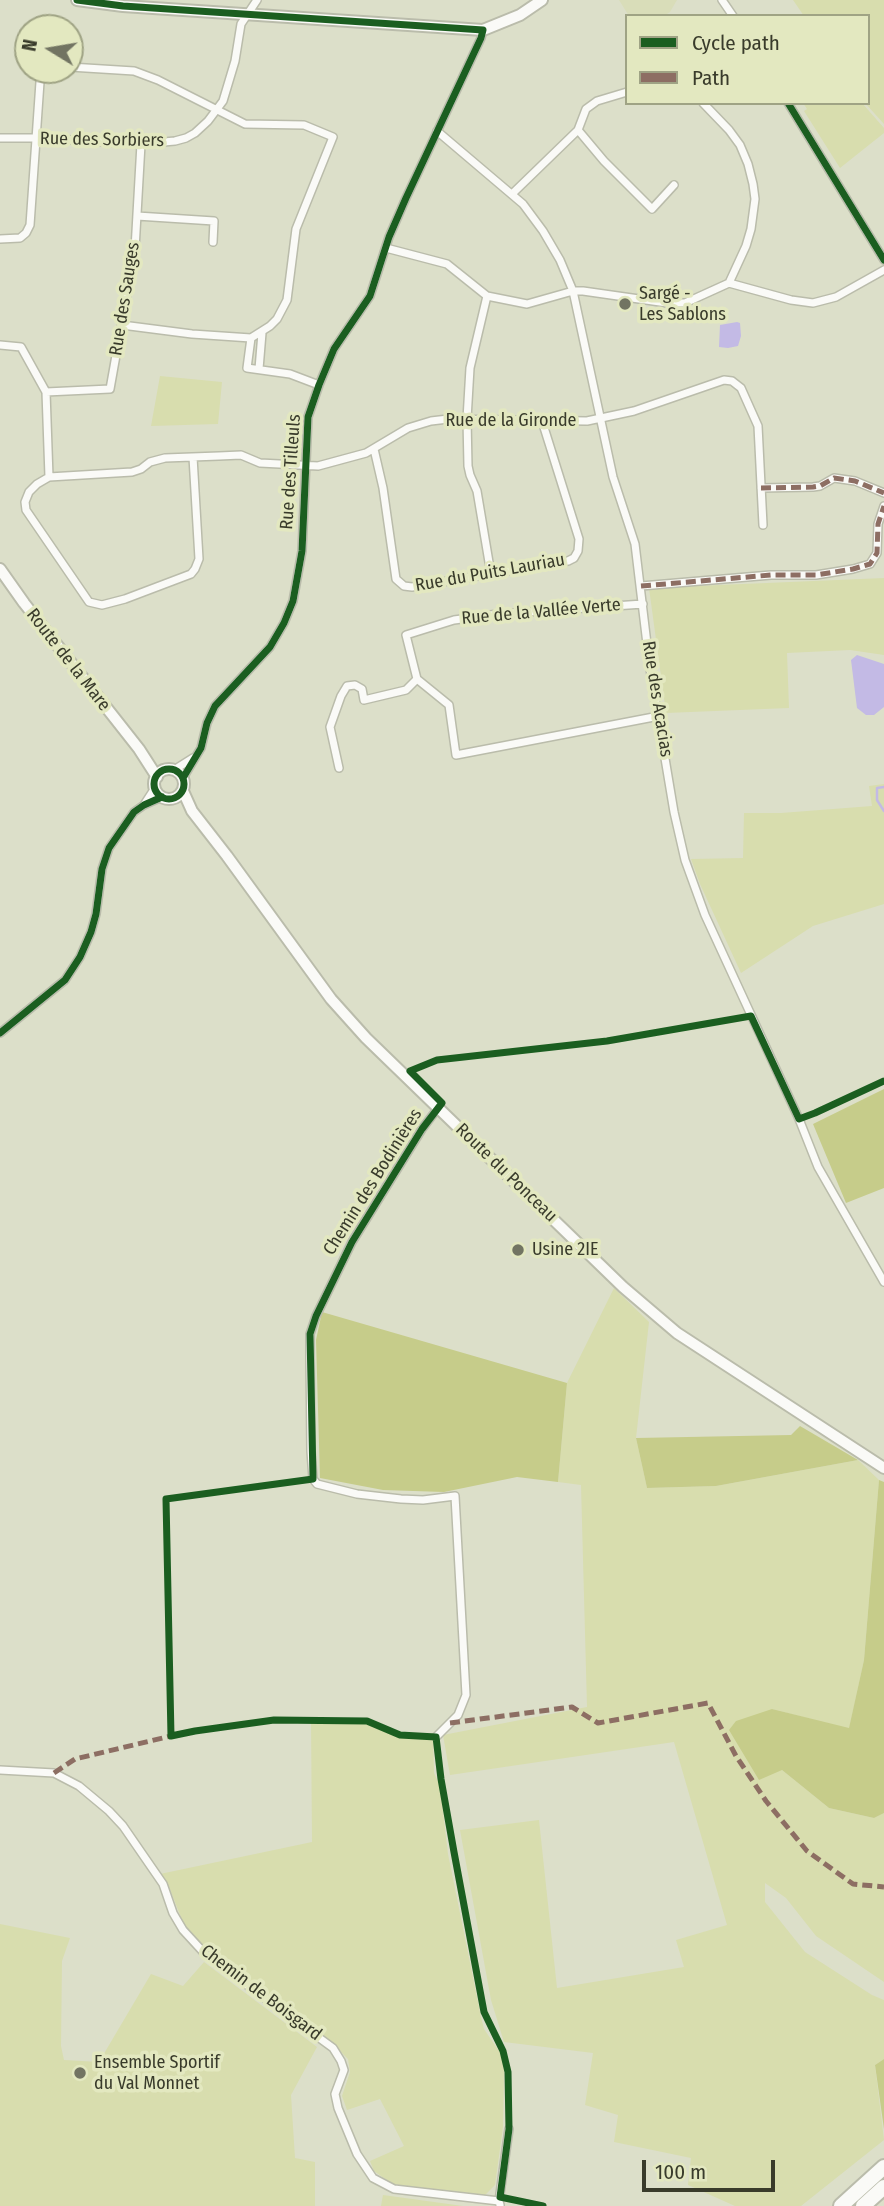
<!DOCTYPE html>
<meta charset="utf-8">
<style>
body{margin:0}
#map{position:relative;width:884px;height:2206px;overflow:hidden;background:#dcdfc9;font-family:"Fira Sans Condensed",sans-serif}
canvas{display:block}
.legend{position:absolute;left:625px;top:14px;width:245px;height:91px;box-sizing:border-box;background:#e3e8c0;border:2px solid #9fa384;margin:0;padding:9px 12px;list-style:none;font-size:21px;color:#393b2b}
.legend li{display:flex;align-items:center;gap:14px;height:35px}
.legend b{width:35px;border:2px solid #9fa384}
.north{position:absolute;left:14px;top:14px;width:70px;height:70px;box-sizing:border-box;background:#e3e8c0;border:2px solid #9fa384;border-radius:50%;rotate:281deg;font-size:19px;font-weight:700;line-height:28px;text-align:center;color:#393b2b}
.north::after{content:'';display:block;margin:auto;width:24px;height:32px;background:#727462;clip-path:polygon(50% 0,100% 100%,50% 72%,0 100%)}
.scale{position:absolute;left:642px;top:2160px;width:133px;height:32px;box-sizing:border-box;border:4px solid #393b2b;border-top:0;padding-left:9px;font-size:21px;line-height:24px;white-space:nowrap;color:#393b2b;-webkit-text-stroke:5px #e3e8c0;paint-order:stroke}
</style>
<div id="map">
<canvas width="884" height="2206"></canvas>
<ul class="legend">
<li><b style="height:9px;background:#1b5e20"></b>Cycle path</li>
<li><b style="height:9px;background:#8d6e63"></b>Path</li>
</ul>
<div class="north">N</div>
<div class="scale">100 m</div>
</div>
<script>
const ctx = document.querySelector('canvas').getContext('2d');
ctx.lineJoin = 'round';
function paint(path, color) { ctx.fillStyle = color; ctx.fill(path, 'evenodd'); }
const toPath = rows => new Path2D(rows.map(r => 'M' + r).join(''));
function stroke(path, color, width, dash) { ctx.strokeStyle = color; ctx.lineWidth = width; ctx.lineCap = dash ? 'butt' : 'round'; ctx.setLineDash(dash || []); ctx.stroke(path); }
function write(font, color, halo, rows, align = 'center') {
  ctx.font = font + ' "Fira Sans Condensed",sans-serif'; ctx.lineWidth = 7; ctx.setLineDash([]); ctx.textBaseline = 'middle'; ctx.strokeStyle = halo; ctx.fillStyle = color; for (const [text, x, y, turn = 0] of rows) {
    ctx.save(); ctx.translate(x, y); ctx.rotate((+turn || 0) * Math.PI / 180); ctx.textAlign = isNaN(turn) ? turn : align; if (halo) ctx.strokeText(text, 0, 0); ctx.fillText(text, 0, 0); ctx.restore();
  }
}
const built = toPath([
 [619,0,677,0,670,12,664,16,629,16]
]);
const green = toPath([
 [793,0,884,0,884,124,865,103,868,103,868,16,804,16],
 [803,103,862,103,884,128,884,133,840,168,804,111,807,109],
 [160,376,222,382,218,424,151,426],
 [884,578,884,655,850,650,787,653,789,708,666,713,649,588],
 [884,784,884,904,813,926,741,973,700,884,691,859,743,858,744,813,781,813,872,806,869,786],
 [614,1288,649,1322,636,1438,647,1488,716,1486,858,1460,879,1480,864,1660,849,1729,772,1709,782,1770,829,1808,874,1818,884,1813,884,1982,816,1936,786,1898,765,1883,765,1902,805,1952,872,1995,884,2000,884,2059,875,2065,884,2140,801,2206,735,2206,688,2185,691,2158,614,2142,618,2115,585,2105,593,2053,504,2042,491,2000,460,1830,539,1820,557,1988,684,1967,676,1940,727,1925,674,1742,450,1775,443,1735,587,1707,581,1485,558,1482,567,1383],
 [366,1718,366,1723,400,1737,433,1737,434,1773,440,1786,448,1854,481,2017,484,2029,501,2054,504,2070,503,2127,495,2185,484,2196,392,2184,374,2171,370,2161,404,2146,380,2099,347,2110,342,2096,350,2072,348,2059,334,2045,209,1952,184,1925,169,1887,160,1874,312,1842,311,1719],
 [0,1924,70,1938,62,1961,61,2046,64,2060,99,2062,151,1974,183,1986,204,1962,317,2047,291,2095,295,2158,315,2162,315,2206,0,2206],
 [383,2195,463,2206,381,2206]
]);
const forest = toPath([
 [884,1089,884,1188,846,1203,813,1124],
 [322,1312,567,1383,558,1482,517,1477,444,1492,383,1490,320,1478,316,1340],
 [800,1426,858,1460,716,1486,647,1488,636,1438,791,1435],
 [879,1480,884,1482,884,1813,874,1818,829,1808,782,1770,759,1780,729,1730,736,1721,772,1709,849,1728,864,1660],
 [884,2059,884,2129,875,2065]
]);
const water = toPath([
 [737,322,740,323,741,336,738,346,728,348,719,347,720,325],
 [857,655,884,664,884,707,874,715,866,715,857,708,851,660]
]);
const stream = toPath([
 [884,787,877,788,877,800,884,811]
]);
const street = toPath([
 [722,0,733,16],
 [70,67,134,71,158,80,245,124,304,125,333,137,296,229,287,300,277,319,270,326,251,338,192,334,122,325],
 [703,103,729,130,740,145,748,164,753,184,755,199,751,229,746,246,729,283],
 [788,103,884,260],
 [578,130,604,161,652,209,674,185],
 [437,131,523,204,543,231,560,260,573,291,613,477,635,544,650,669,674,812,685,860,705,915,799,1119,818,1167,884,1282],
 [0,138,36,138,141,144,175,141,186,138,195,133,208,121,223,101,235,61,241,24,257,0],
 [512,194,578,130,586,109,597,101,627,92],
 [137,216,214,221,213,242],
 [0,239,20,238,26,233,30,225,40,82,43,72,46,70],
 [386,248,447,264,487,296,527,304,573,291,583,291,667,303,685,303,729,283,791,300,813,303,836,297,884,270],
 [487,296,470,368,467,419,468,466,470,475,477,491,491,574],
 [251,338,247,368,290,374,319,385],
 [0,345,21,347,46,392,49,477],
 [259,369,262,333],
 [46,392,110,389,135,249,141,144],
 [374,449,383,488,396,579,404,586,412,587,568,561,574,558,578,551,579,539,542,421],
 [193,457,199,559,195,569,191,574,125,599,102,605,89,602,26,510,25,502,29,492,37,484,49,477,132,472,141,469,150,462,165,458,219,456,241,455,260,463,318,466,366,453,408,428,431,421,448,419,587,421,634,411,724,380,732,381,741,388,758,426,763,525],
 [761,488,813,487,820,486,834,478,855,481,884,493],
 [641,586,771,575,816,575,853,569,870,564,877,553,878,524,884,506],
 [643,604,498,614,454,620,406,635,417,679,449,705,456,755,659,716],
 [339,768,330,727,341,696,347,686,355,685,362,689,364,700,406,690,417,679],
 [174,770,193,758],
 [183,778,201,748,207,723,215,706,270,647,284,623,293,601,302,551,308,417,319,385,334,349,370,296,389,237,406,198,481,38,483,30],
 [144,805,155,788],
 [0,1033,65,980,80,957,91,932,96,914,102,869,109,848,134,812,144,805,162,797],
 [436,1737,458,1715,466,1695,455,1496,423,1500,401,1499,357,1494,317,1484,313,1479,311,1451,310,1358,310,1334,316,1316,352,1242,422,1129,438,1108],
 [0,1770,54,1773,79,1786,109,1811,123,1826,163,1884,173,1913,183,1930,206,1955,333,2048,341,2061,344,2070,335,2094,338,2108,357,2154,373,2178,394,2189,499,2201],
 [500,2205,499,2201,509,2129]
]);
const secondary = toPath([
 [77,0,123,6,483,30,520,15,542,0],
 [0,569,24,603,139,749,157,777],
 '154 784a15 15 0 1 1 30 0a15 15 0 1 1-30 0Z',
 [183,791,192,811,227,856,331,999,366,1038,623,1287,677,1333,884,1468]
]);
const highway = toPath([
 [841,2206,884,2167],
 [863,2206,884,2187]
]);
const quiet = toPath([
 [761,488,813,487,820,486,834,478,855,481,884,493],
 [641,586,771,575,816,575,853,569,870,564,877,553,878,524,884,506],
 [450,1723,572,1707,598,1723,708,1703,736,1756,766,1801,807,1851,853,1884,884,1887],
 [54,1773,75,1759,171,1736]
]);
const cycleway = toPath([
 [77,0,123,6,483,30,481,38,406,198,389,237,370,296,334,349,319,385,308,417,302,551,293,601,284,623,270,647,215,706,207,723,201,748,183,778],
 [788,103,884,260],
 '154 784a15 15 0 1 1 30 0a15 15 0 1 1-30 0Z',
 [0,1033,65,980,80,957,91,932,96,914,102,869,109,848,134,812,144,805,162,797],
 [543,2206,500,2197,509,2129,508,2072,503,2051,484,2012,454,1852,441,1779,436,1737,400,1735,367,1721,274,1720,195,1731,171,1736,166,1499,313,1479,310,1334,316,1316,352,1242,422,1129,442,1103,410,1071,437,1060,607,1041,751,1016,799,1119,815,1113,884,1081]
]);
const markers = [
 [625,304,7,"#727462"],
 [518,1250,7,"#727462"],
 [80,2073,7,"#727462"]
];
const streetNames = [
 ["Rue des Sorbiers",102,140,1],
 ["Rue des Sauges",125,299,-81],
 ["Rue de la Gironde",511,421],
 ["Rue des Tilleuls",291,472,-86],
 ["Rue du Puits Lauriau",490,573,-10],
 ["Rue de la Vallée Verte",541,612,-5],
 ["Route de la Mare",68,660,52],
 ["Rue des Acacias",657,699,81],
 ["Route du Ponceau",506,1173,44],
 ["Chemin des Bodinières",373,1182,-58],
 ["Chemin de Boisgard",261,1993,37]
];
const poiNames = [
 ["Sargé -",639,294],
 ["Les Sablons",639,315],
 ["Usine 2IE",532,1250],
 ["Ensemble Sportif",94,2063],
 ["du Val Monnet",94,2084]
];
paint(built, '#d9ddb9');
paint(green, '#d8ddae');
paint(forest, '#c6cc8a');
paint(water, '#c3bae5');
stroke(stream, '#c3bae5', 2.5);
stroke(street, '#babcab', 10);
stroke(secondary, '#babcab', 14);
stroke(highway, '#babcab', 18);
stroke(street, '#fafaf7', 7);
stroke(secondary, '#fafaf7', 10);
stroke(highway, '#fafaf7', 14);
stroke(quiet, '#8d6e63', 5, [10, 5]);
stroke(cycleway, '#1b5e20', 7);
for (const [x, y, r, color] of markers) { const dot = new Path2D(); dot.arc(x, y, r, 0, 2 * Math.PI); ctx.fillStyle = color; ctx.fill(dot); stroke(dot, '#e3e8c0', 2.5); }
write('18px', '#393b2b', '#e3e8c0', streetNames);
write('18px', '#393b2b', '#e3e8c0', poiNames, 'left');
</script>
